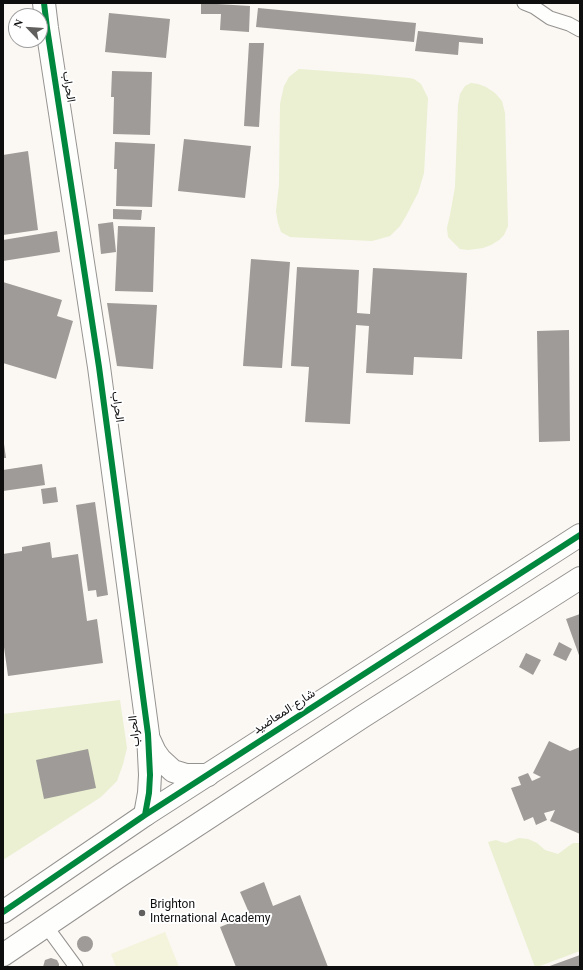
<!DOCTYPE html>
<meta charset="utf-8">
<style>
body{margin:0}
#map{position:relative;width:583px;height:970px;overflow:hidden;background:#fbf7f2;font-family:Georgia,serif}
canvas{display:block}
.frame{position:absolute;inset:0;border:4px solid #0e0e0e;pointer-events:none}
.north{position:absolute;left:8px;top:8px;width:40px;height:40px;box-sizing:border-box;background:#fff;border:1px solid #9f9f9f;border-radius:50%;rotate:295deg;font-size:11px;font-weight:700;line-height:16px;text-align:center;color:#0e0e0e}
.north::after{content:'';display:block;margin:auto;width:14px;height:18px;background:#61605e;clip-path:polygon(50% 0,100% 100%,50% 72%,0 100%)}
</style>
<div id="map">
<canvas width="583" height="970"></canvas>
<div class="frame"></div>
<div class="north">N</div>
</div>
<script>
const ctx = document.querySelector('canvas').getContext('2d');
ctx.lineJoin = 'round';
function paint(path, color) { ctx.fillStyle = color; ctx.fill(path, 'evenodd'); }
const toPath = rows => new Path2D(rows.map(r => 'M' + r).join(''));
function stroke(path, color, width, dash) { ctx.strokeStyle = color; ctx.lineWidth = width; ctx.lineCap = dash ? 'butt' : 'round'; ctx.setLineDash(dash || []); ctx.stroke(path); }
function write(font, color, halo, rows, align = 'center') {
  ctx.font = font + ' Georgia,Vazirmatn,serif'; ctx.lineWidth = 4; ctx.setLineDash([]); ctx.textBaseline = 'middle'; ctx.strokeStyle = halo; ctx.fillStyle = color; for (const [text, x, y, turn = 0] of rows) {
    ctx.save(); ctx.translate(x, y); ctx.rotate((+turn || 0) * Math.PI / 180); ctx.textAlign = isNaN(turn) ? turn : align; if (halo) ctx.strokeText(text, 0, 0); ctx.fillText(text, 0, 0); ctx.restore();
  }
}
const green = toPath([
 [299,69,367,74,409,78,414,79,421,84,428,98,424,173,418,193,406,216,400,226,390,236,372,241,310,238,290,237,281,232,278,223,276,211,279,185,280,104,284,86,289,77],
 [471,83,478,84,486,87,495,93,502,101,505,113,508,226,504,235,499,240,491,245,483,248,468,250,460,249,448,237,447,228,450,215,455,187,458,105,460,94,465,86],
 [120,700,127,748,123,764,117,781,101,797,3,860,3,714],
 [519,838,528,839,537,843,545,850,558,854,573,843,580,843,580,951,537,967,535,967,488,842,496,840,501,842,506,843]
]);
const pitch = toPath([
 [165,932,179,967,116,967,111,954]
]);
const building = toPath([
 [201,3,250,6,249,32,220,30,221,14,201,14],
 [258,8,416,23,414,42,256,27],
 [109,13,170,19,166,58,105,52],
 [418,31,483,38,483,44,459,42,458,55,415,51],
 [249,43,264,43,259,127,244,126],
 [112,71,152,72,150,135,113,134,114,97,111,97],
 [184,139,251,146,245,198,178,191],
 [115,142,155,144,152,207,116,206,117,169,114,169],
 [28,151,38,230,3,235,3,155],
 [113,209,142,210,141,220,113,219],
 [113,222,116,252,101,254,98,224],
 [118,226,155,227,153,292,115,291],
 [57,231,60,252,3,261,3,240],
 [251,259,290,262,282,368,243,366],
 [297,267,359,270,357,313,370,314,373,268,467,273,462,359,414,357,413,375,366,373,369,326,356,325,350,424,305,422,309,367,291,366],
 [3,282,62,300,57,316,73,321,56,379,3,363],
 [107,303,157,305,153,369,117,366],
 [569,330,570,441,539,442,537,331],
 [3,444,4,444,6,458,3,458],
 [42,464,45,485,3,491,3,470],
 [56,487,58,502,43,504,41,489],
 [95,502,108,595,97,597,96,590,88,591,76,505],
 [50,542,52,558,78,554,87,621,97,619,103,663,8,676,3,640,3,554,22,551,22,547],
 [580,614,580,658,566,619],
 [559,642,572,649,566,661,553,655],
 [526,653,541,660,533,675,519,667],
 [549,741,570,751,580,747,580,834,550,821,555,810,544,813,547,820,536,825,533,817,524,821,511,788,521,785,518,777,528,773,532,781,541,777,533,773],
 [88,749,96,788,44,799,36,760],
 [264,882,273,906,300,895,328,967,236,967,220,927,250,915,240,892],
 '77 944a8 8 0 1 1 16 0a8 8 0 1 1-16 0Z',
 [580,955,580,967,547,967],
 [51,958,57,960,59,964,59,967,43,967,45,960]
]);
const service = toPath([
 [524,3,534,7,550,18,569,24,580,30],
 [46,926,76,967]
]);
const minor = toPath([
 [44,3,47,28,99,367,148,734,150,775,149,793,145,815],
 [149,739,155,752,160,759,173,771,186,775,208,775]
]);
const tertiary = toPath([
 [3,912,145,815,580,535],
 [3,955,121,875,362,717,580,578]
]);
const cycleway = toPath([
 [44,3,47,28,99,367,148,734,150,775,149,793,145,815],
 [3,912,145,815,580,535]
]);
const markers = [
 [142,913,4,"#61605e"]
];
const streetNames = [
 ["الحراب",67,87,81],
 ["الحراب",116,407,82],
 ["شارع المعاضيد",285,713,-33],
 ["الحراب",136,731,-96]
];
const poiNames = [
 ["Brighton",150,906],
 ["International Academy",150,920]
];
paint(green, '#eaf0d1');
paint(pitch, '#f3f4db');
paint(building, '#9e9b98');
stroke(service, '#959391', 15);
stroke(minor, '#959391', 24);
stroke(tertiary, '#959391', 24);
stroke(service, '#fefefd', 13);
stroke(minor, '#fefefd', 22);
stroke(tertiary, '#fefefd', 22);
stroke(cycleway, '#00873e', 6);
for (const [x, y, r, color] of markers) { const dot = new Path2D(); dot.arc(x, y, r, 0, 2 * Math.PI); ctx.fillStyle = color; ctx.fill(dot); stroke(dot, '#fff', 1.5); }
write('12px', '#0e0e0e', '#fff', streetNames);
write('12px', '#0e0e0e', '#fff', poiNames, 'left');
</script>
